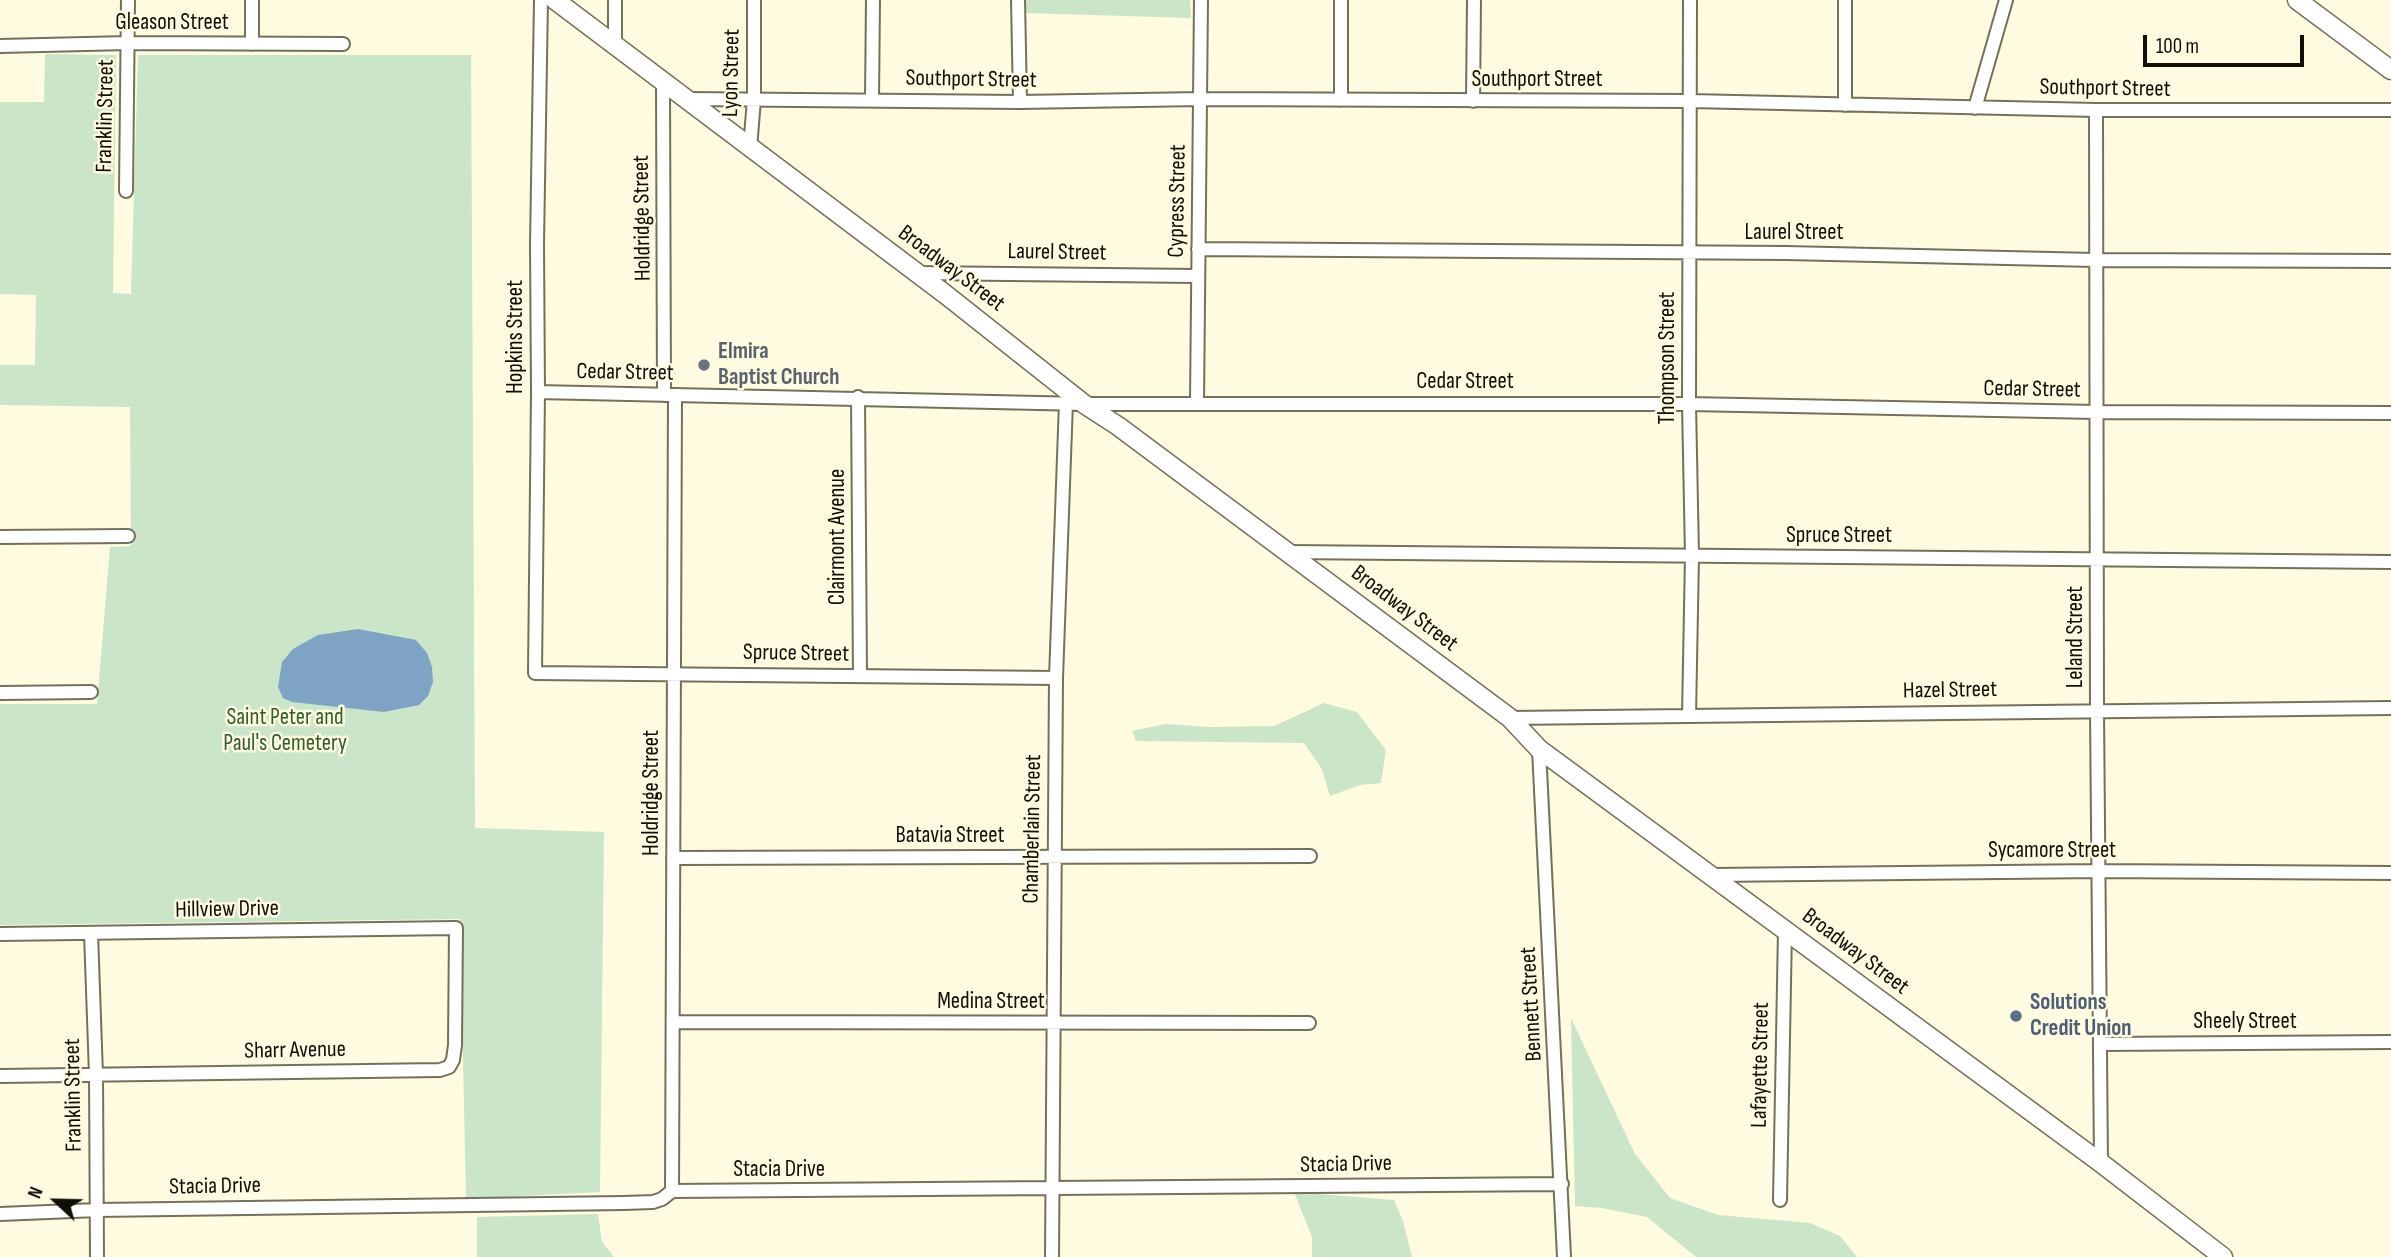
<!DOCTYPE html>
<style>
body{margin:0}
#map{position:relative;width:2391px;height:1257px;overflow:hidden;background:#fefbe1;font-family:"Sofia Sans Condensed",sans-serif}
canvas{display:block}
.north{position:absolute;left:21px;top:1166px;width:70px;height:70px;-webkit-text-stroke:5px #fefbe1;paint-order:stroke;rotate:292deg;font-size:19px;font-weight:700;line-height:28px;text-align:center;color:#100e06}
.north::after{content:'';display:block;margin:auto;width:24px;height:32px;background:#100e06;clip-path:polygon(50% 0,100% 100%,50% 72%,0 100%)}
.scale{position:absolute;left:2143px;top:35px;width:161px;height:32px;box-sizing:border-box;border:4px solid #100e06;border-top:0;padding-left:9px;font-size:21px;line-height:24px;white-space:nowrap;color:#100e06;-webkit-text-stroke:5px #fefbe1;paint-order:stroke}
</style>
<div id="map">
<canvas width="2391" height="1257"></canvas>
<div class="north">N</div>
<div class="scale">100 m</div>
</div>
<script>
const ctx = document.querySelector('canvas').getContext('2d');
ctx.lineJoin = 'round';
function paint(path, color) { ctx.fillStyle = color; ctx.fill(path, 'evenodd'); }
const toPath = rows => new Path2D(rows.map(r => 'M' + r).join(''));
function stroke(path, color, width, dash) { ctx.strokeStyle = color; ctx.lineWidth = width; ctx.lineCap = dash ? 'butt' : 'round'; ctx.setLineDash(dash || []); ctx.stroke(path); }
function write(font, color, halo, rows, align = 'center') {
  ctx.font = font + ' "Sofia Sans Condensed",sans-serif'; ctx.lineWidth = 5; ctx.setLineDash([]); ctx.textBaseline = 'middle'; ctx.strokeStyle = halo; ctx.fillStyle = color; for (const [text, x, y, turn = 0] of rows) {
    ctx.save(); ctx.translate(x, y); ctx.rotate((+turn || 0) * Math.PI / 180); ctx.textAlign = isNaN(turn) ? turn : align; if (halo) ctx.strokeText(text, 0, 0); ctx.fillText(text, 0, 0); ctx.restore();
  }
}
const green = toPath([
 [1025,0,1190,0,1191,18,1025,13],
 [45,54,116,55,113,293,131,294,138,55,471,55,475,828,604,832,600,1192,466,1199,460,919,0,925,0,704,97,704,110,547,131,546,130,407,0,405,0,365,35,365,36,295,0,294,0,102,44,102],
 [1324,703,1357,712,1386,750,1381,783,1360,785,1330,796,1322,769,1304,743,1136,741,1132,731,1165,724,1210,727,1274,726],
 [1571,1018,1635,1154,1670,1198,1718,1215,1810,1223,1840,1236,1857,1257,1696,1257,1647,1217,1602,1208,1575,1206],
 [1294,1192,1394,1200,1403,1221,1412,1257,1312,1257,1312,1237],
 [598,1214,602,1242,614,1257,477,1257,477,1217]
]);
const water = toPath([
 [358,629,416,640,427,653,432,667,433,682,428,696,419,705,384,712,292,702,283,698,278,687,282,662,293,649,318,635]
]);
const street = toPath([
 [541,0,537,244,538,392,535,673,1056,678],
 [615,0,615,47],
 [1018,0,1020,102],
 [1341,0,1341,100],
 [1845,0,1845,105],
 [252,44,252,0],
 [0,46,128,43,343,44],
 [663,83,664,395],
 [688,99,1020,102,1200,99,1690,101,2096,110,2391,110],
 [872,99,873,0],
 [1473,101,1474,0],
 [1975,108,2006,0],
 [2096,110,2097,711,2101,1163],
 [750,148,754,100,754,0],
 [126,191,128,0],
 [1198,249,1786,253,2095,260,2391,261],
 [916,273,1197,276],
 [538,392,1084,404,1689,404,2097,412,2391,413],
 [858,397,860,676],
 [1197,402,1201,0],
 [0,537,128,536],
 [1288,552,2391,562],
 [0,693,91,692],
 [1689,716,1692,556,1689,404,1690,0],
 [1510,718,2391,708],
 [1539,749,1564,1257],
 [673,858,1310,856],
 [1712,875,2099,871,2391,873],
 [91,933,96,1075,97,1257],
 [0,934,456,928,455,1045,453,1060,449,1067,440,1070,0,1076],
 [673,1022,1309,1023],
 [2100,1044,2391,1042],
 [672,1191,675,395],
 [1780,1200,1785,930],
 [0,1214,97,1210,624,1203,653,1202,662,1199,672,1191,1562,1184],
 [1052,1257,1056,678,1066,402]
]);
const secondary = toPath([
 [555,0,945,294,1084,404,1118,426,1510,718,1539,749,2101,1163,2223,1257],
 [2297,0,2391,70]
]);
const markers = [
 [704,365,7,"#6b7280"],
 [2016,1016,7,"#5c6f8a"]
];
const streetNames = [
 ["Gleason Street",172,23],
 ["Lyon Street",732,73,-89],
 ["Southport Street",971,80,1],
 ["Southport Street",1537,80],
 ["Southport Street",2105,89,1],
 ["Franklin Street",106,116,-89],
 ["Cypress Street",1178,201,-89],
 ["Holdridge Street",643,218,-91],
 ["Laurel Street",1794,233],
 ["Laurel Street",1057,253,1],
 ["Broadway Street",951,269,37],
 ["Hopkins Street",516,337,-90],
 ["Thompson Street",1668,358,-90],
 ["Cedar Street",625,373,1],
 ["Cedar Street",1465,382],
 ["Cedar Street",2032,390,1],
 ["Spruce Street",1839,536],
 ["Clairmont Avenue",838,537,-90],
 ["Broadway Street",1404,609,37],
 ["Leland Street",2076,637,-90],
 ["Spruce Street",796,654,1],
 ["Hazel Street",1950,691,-1],
 ["Holdridge Street",652,793,-90],
 ["Chamberlain Street",1033,829,-89],
 ["Batavia Street",950,836],
 ["Sycamore Street",2052,851],
 ["Hillview Drive",227,910,-1],
 ["Broadway Street",1855,952,37],
 ["Medina Street",991,1002],
 ["Bennett Street",1532,1004,-93],
 ["Sheely Street",2245,1022],
 ["Sharr Avenue",295,1051,-1],
 ["Lafayette Street",1761,1065,-89],
 ["Franklin Street",74,1095,-91],
 ["Stacia Drive",1346,1165,-1],
 ["Stacia Drive",779,1170],
 ["Stacia Drive",215,1187,-1]
];
const worshipNames = [
 ["Elmira",718,352],
 ["Baptist Church",718,378]
];
const parkNames = [
 ["Saint Peter and",285,718],
 ["Paul's Cemetery",285,744]
];
const serviceNames = [
 ["Solutions",2030,1003],
 ["Credit Union",2030,1029]
];
paint(green, '#cae5c8');
paint(water, '#7fa3c5');
stroke(street, '#74715b', 16);
stroke(secondary, '#74715b', 21);
stroke(street, '#fff', 12);
stroke(secondary, '#fff', 18);
for (const [x, y, r, color] of markers) { const dot = new Path2D(); dot.arc(x, y, r, 0, 2 * Math.PI); ctx.fillStyle = color; ctx.fill(dot); stroke(dot, '#fefbe1', 2.5); }
write('23px', '#100e06', '#fefbe1', streetNames);
write('bold 23px', '#5b616d', '#fefbe1', worshipNames, 'left');
write('23px', '#2d5d2c', '#fefbe1', parkNames);
write('bold 23px', '#4e5e75', '#fefbe1', serviceNames, 'left');
</script>
